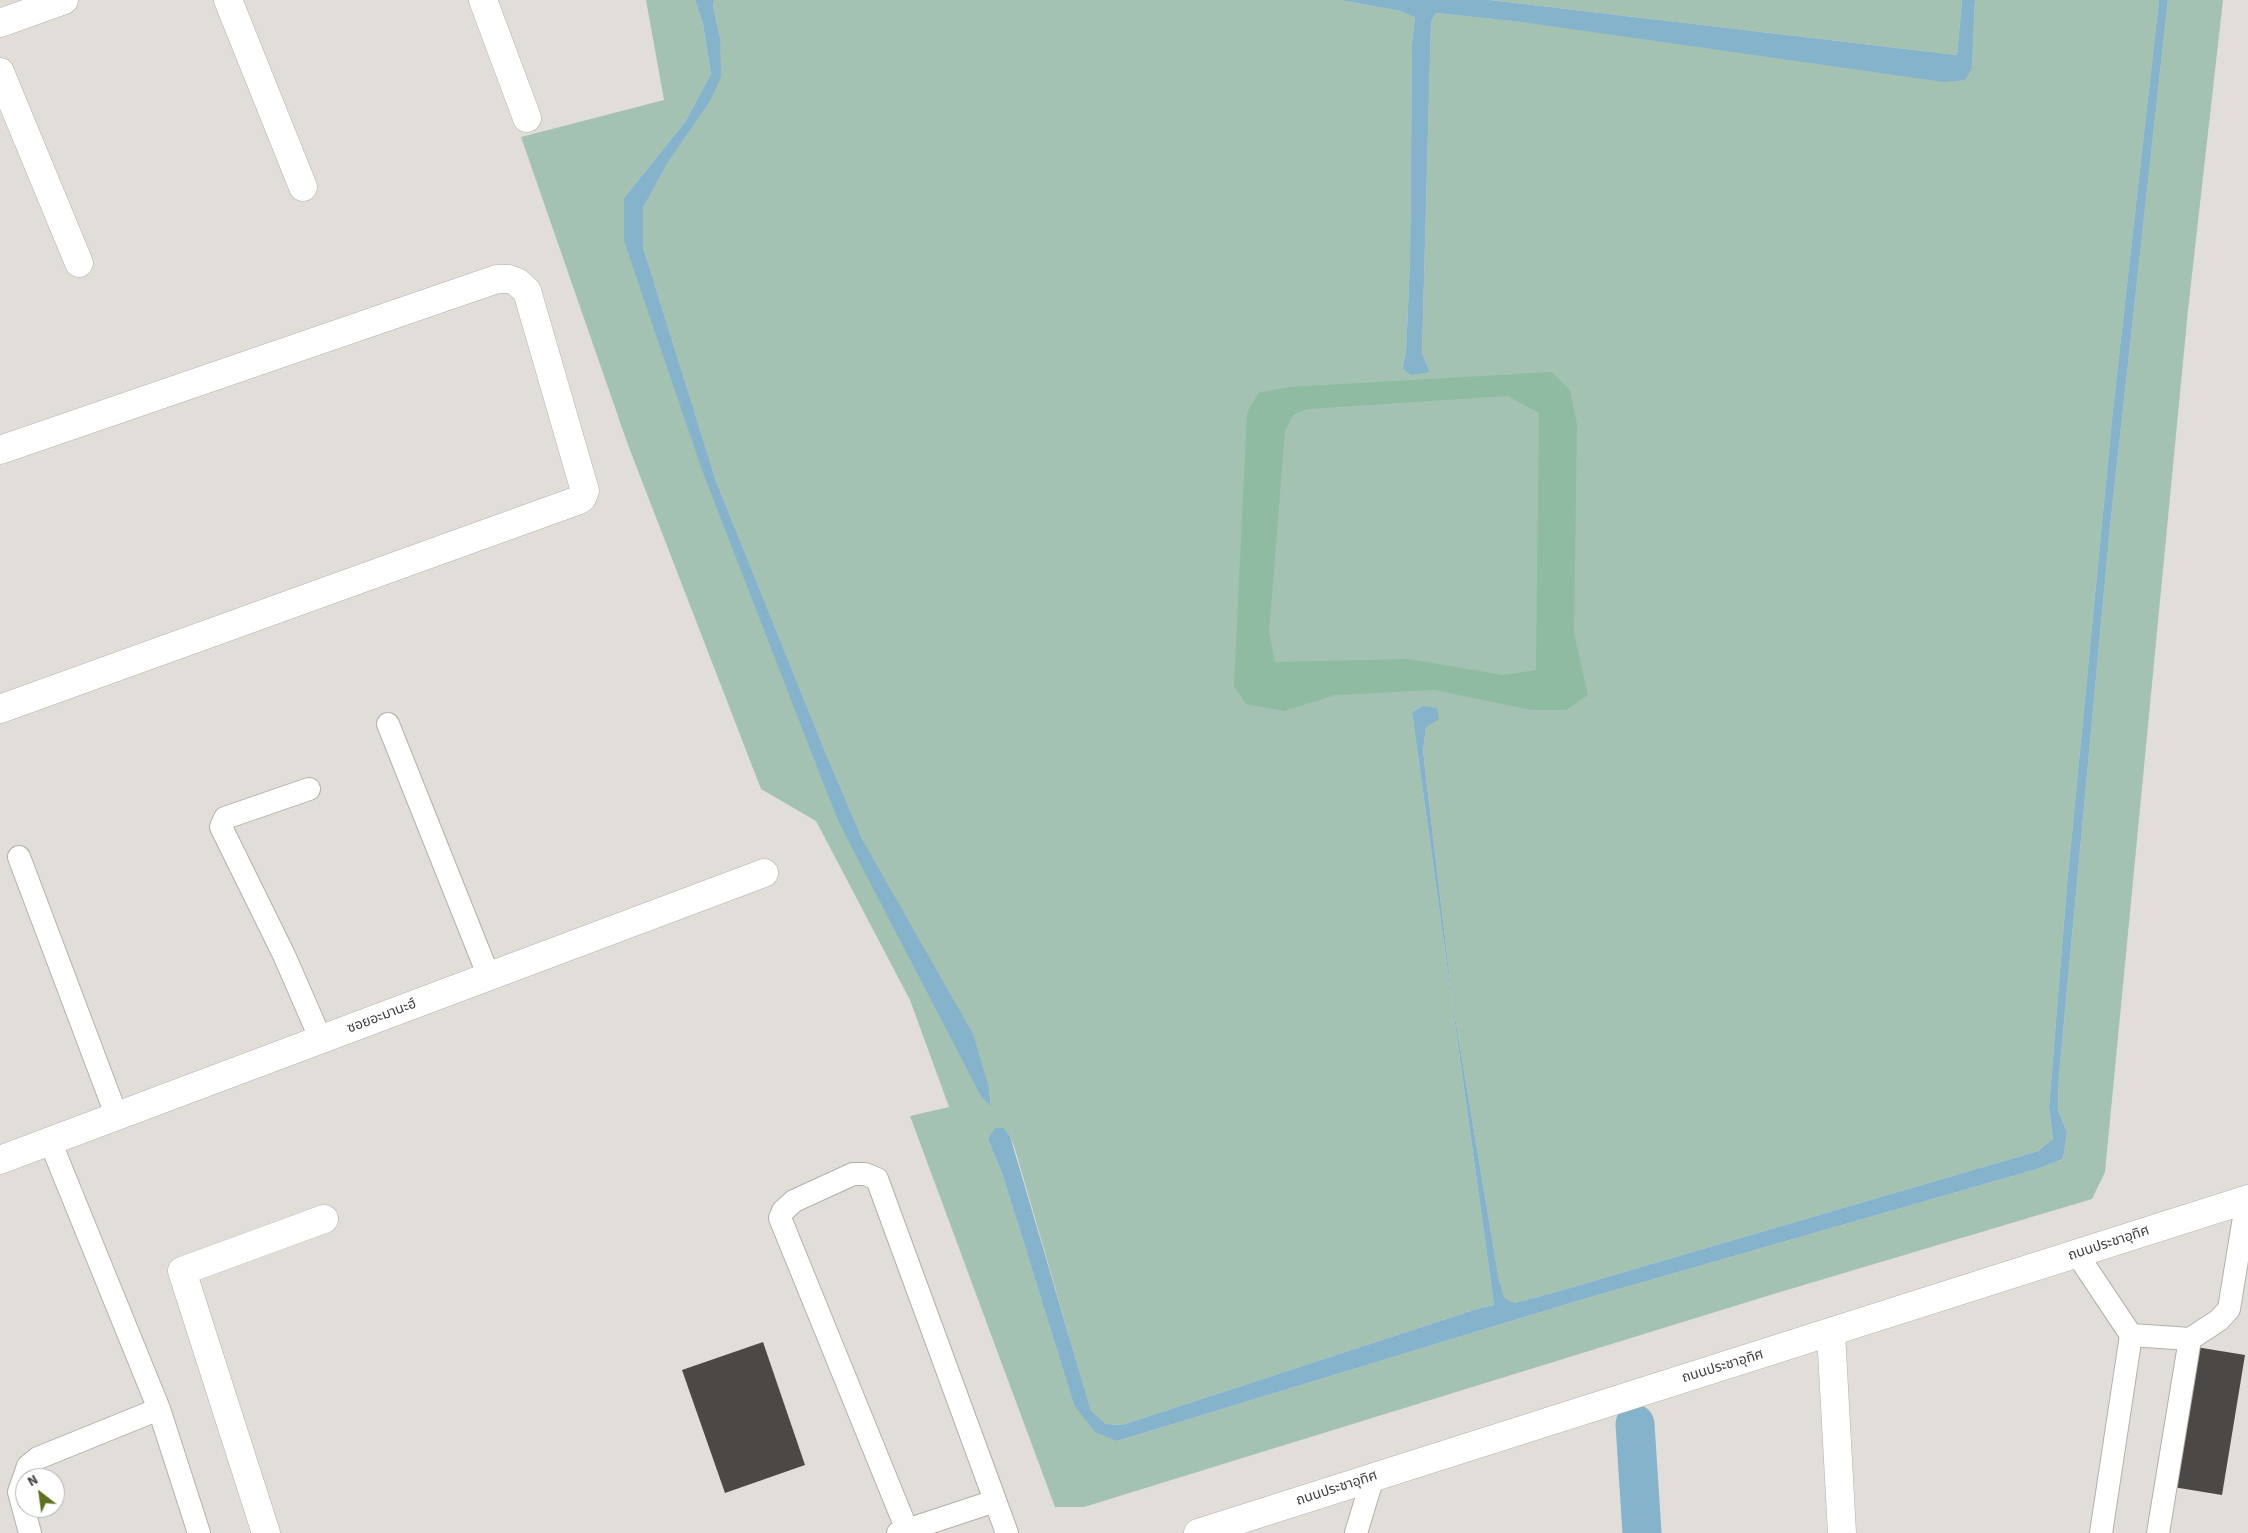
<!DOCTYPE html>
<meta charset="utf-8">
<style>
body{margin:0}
#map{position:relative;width:2248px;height:1533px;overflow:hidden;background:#e1ded9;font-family:"Source Sans 3",sans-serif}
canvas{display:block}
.north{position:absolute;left:15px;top:1468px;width:50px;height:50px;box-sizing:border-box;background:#fff;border:1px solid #b2b1b1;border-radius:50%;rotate:330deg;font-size:14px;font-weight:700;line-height:20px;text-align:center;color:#3e3d3b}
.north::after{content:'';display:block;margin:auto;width:18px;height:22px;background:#5d7121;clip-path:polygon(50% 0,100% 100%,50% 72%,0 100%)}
</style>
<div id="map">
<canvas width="2248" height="1533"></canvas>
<div class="north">N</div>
</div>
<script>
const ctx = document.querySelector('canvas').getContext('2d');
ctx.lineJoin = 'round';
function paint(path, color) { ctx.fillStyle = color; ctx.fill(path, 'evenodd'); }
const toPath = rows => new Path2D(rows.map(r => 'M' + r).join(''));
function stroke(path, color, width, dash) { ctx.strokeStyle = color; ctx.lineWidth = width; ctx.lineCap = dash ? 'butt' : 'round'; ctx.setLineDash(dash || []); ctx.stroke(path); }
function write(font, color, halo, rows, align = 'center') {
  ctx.font = font + ' "Source Sans 3","Noto Sans Thai",sans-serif'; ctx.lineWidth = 5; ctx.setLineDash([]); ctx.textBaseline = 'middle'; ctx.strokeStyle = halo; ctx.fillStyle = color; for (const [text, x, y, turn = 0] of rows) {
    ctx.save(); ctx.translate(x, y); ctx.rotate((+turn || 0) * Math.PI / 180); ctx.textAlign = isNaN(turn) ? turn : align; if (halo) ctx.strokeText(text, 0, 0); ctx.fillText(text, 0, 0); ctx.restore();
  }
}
const green = toPath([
 [646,0,695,0,703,24,711,74,685,122,624,198,624,241,838,821,991,1105,989,1088,863,841,822,744,716,481,643,247,643,208,667,164,709,103,720,37,713,7,714,0,1340,0,1400,11,1415,16,1412,43,1410,260,1406,352,1402,367,1430,372,1422,353,1431,22,1436,13,1972,68,1975,0,2159,0,2113,409,2067,885,2049,1107,2053,1139,2038,1151,1549,1294,1514,1303,1503,1298,1499,1280,1453,1005,1423,751,1426,727,1422,706,1412,712,1494,1305,1480,1308,1122,1425,1106,1424,1091,1412,1015,1149,1010,1136,1004,1128,988,1139,1003,1176,1074,1405,1117,1441,1577,1301,2037,1169,2063,1159,2067,1133,2058,1109,2059,1076,2110,527,2168,0,2223,0,2188,310,2105,1172,2092,1199,1767,1296,1084,1507,1055,1507,910,1116,949,1107,910,1000,816,821,761,789,628,445,521,137,664,100],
 [1490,0,1962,0,1957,55]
]);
const forest = toPath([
 [1552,372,1570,390,1577,425,1574,633,1588,695,1566,710,1531,710,1435,690,1335,695,1284,711,1246,704,1234,686,1247,413,1258,393,1290,387],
 [1508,396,1539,413,1536,670,1503,675,1408,659,1275,662,1269,632,1285,431,1293,415,1307,409]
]);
const water = toPath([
 [695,0,714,0,713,7,720,37,721,77,709,103,667,164,643,208,643,247,716,481,822,744,863,841,973,1034,989,1088,991,1106,981,1096,838,821,702,470,624,241,624,198,685,122,711,74,703,24],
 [1340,0,1490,0,1957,55,1962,0,1975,0,1972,68,1965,80,1944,82,1522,22,1436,13,1431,22,1422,353,1430,372,1411,375,1402,368,1406,352,1410,260,1412,43,1415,17,1400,11],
 [2159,0,2168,0,2110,527,2059,1076,2058,1109,2067,1133,2063,1159,2037,1169,1577,1301,1117,1441,1095,1432,1074,1405,1003,1176,988,1139,995,1128,1004,1128,1010,1136,1091,1411,1106,1424,1122,1425,1480,1308,1494,1305,1412,712,1422,706,1437,708,1439,719,1426,727,1423,751,1453,1005,1499,1280,1504,1298,1514,1303,1549,1294,2038,1151,2053,1139,2049,1107,2067,885,2113,409]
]);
const canal = toPath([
 [1635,1424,1642,1533]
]);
const building = toPath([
 [763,1342,805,1465,725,1493,682,1370],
 [2196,1347,2245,1355,2222,1495,2173,1487]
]);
const service = toPath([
 [388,724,489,977],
 [309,789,225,818,221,827,284,955,321,1040],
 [19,857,117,1117],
 [50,1141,159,1409],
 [2077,1254,2131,1335,2101,1533],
 [2131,1335,2190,1339,2219,1320,2229,1309,2247,1199],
 [907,1530,780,1218,783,1211,794,1201,853,1174,865,1174,877,1179,1007,1533],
 [30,1533,19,1492,28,1466,38,1458,159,1409,199,1533],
 [898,1533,995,1501],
 [1356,1533,1373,1477],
 [2158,1533,2190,1339]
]);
const minor = toPath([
 [228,0,303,187],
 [483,0,527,118],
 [0,23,64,0],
 [0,72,79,263],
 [0,450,497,279,509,279,517,282,527,291,585,491,582,498,579,500,0,709],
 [0,1160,764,873],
 [1831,1333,1842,1533],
 [266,1533,182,1271,324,1219]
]);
const secondary = toPath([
 [1198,1533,2248,1199]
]);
const streetNames = [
 ["ซอยอะมานะฮ์",382,1017,-21],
 ["ถนนประชาอุทิศ",2109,1244,-18],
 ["ถนนประชาอุทิศ",1723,1367,-17],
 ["ถนนประชาอุทิศ",1337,1489,-18]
];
paint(green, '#a4c2b1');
paint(forest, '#8ebba2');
paint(water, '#86b3cc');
stroke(canal, '#86b3cc', 39);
paint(building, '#4c4845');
stroke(service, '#b3b0ac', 24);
stroke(minor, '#b3b0ac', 29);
stroke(secondary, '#b3b0ac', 29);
stroke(service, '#fff', 22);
stroke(minor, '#fff', 28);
stroke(secondary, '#fff', 28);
write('14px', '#3e3d3b', '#fff', streetNames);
</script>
